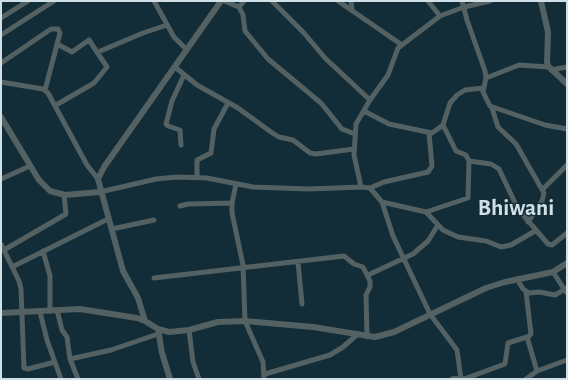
<!DOCTYPE html>
<style>
body{margin:0}
#map{position:relative;width:568px;height:380px;overflow:hidden;background:#122d37;font-family:"Alegreya Sans",sans-serif}
canvas{display:block}
.frame{position:absolute;inset:0;border:2px solid #d0e0e6;pointer-events:none}
</style>
<div id="map">
<canvas width="568" height="380"></canvas>
<div class="frame"></div>
</div>
<script>
const ctx = document.querySelector('canvas').getContext('2d');
ctx.lineJoin = 'round';
const toPath = rows => new Path2D(rows.map(r => 'M' + r).join(''));
function stroke(path, color, width, dash) { ctx.strokeStyle = color; ctx.lineWidth = width; ctx.lineCap = dash ? 'butt' : 'round'; ctx.setLineDash(dash || []); ctx.stroke(path); }
function write(font, color, halo, rows, align = 'center') {
  ctx.font = font + ' "Alegreya Sans",sans-serif'; ctx.lineWidth = 3; ctx.setLineDash([]); ctx.textBaseline = 'middle'; ctx.strokeStyle = halo; ctx.fillStyle = color; for (const [text, x, y, turn = 0] of rows) {
    ctx.save(); ctx.translate(x, y); ctx.rotate((+turn || 0) * Math.PI / 180); ctx.textAlign = isNaN(turn) ? turn : align; if (halo) ctx.strokeText(text, 0, 0); ctx.fillText(text, 0, 0); ctx.restore();
  }
}
const minor = toPath([
 [154,1,174,37,187,50],
 [224,1,239,7,243,15,245,31,268,59,321,103,342,129,355,134],
 [272,1,304,33,325,58,370,100],
 [338,1,402,45],
 [351,1,352,10],
 [428,1,440,16],
 [462,1,467,20,485,71,486,78,483,92,490,106,545,125,567,129],
 [239,7,244,1],
 [1,18,28,1],
 [1,35,54,1],
 [98,52,143,33,167,25],
 [1,63,51,29,58,29,60,33,45,90],
 [175,67,197,85,238,108,271,132,279,137,293,140,310,153,316,154,354,149],
 [551,70,567,67],
 [486,78,519,65,549,67],
 [1,82,43,89,48,93,87,165,98,179],
 [56,105,94,83,107,67,89,40,72,52,57,44],
 [492,108,498,127,516,144,544,193,542,201,528,222],
 [364,111,389,124,432,133,443,125,450,103,457,95,465,90,483,88],
 [443,125,456,151,466,155,469,161,491,164,499,169,518,209,548,244,552,245,567,233],
 [181,145,180,130,168,126,166,124,172,101,184,75],
 [197,177,197,160,211,153,214,129,228,103],
 [1,179,30,166],
 [236,184,232,203,232,213,243,265,245,321,263,362,264,379],
 [361,187,354,155,356,124,370,100,388,75,398,48,440,16,464,7,490,1],
 [370,188,382,202,393,236,430,314,457,350,461,379],
 [543,189,567,165],
 [100,192,156,179,177,177,207,178,253,187,309,189,362,187,370,188,384,182,428,172,432,166,429,133],
 [382,202,426,212,443,230,458,237,486,241,501,247,511,245,535,231],
 [180,206,188,204,232,203],
 [426,212,468,198,469,161],
 [112,229,154,220],
 [1,244,19,281,21,289,24,368,28,369,55,362],
 [4,250,66,214,64,195],
 [43,251,50,276,50,311],
 [298,262,302,304],
 [12,267,108,219],
 [553,272,566,292],
 [368,275,413,254,428,241,438,225],
 [154,278,344,256,354,264,363,267,370,281,370,287,366,295,367,337],
 [517,279,523,289,529,293,539,292,555,295,567,288],
 [526,292,531,334,528,337],
 [57,310,62,330,67,337,70,359,78,379],
 [40,312,47,340,61,379],
 [189,330,193,362,199,379],
 [70,359,111,350,158,334],
 [265,374,330,355,343,347,358,334],
 [452,379,461,377],
 [464,379,505,364,508,343,527,337,537,371],
 [526,379,537,371,567,360]
]);
const tertiary = toPath([
 [541,1,548,32,547,63,549,67,567,84],
 [1,117,39,180,50,191,65,195,100,192],
 [1,313,80,309,137,318,145,321,158,329,169,332,189,330,218,322,245,321,313,327,375,337,394,332,486,288,505,282,553,272,567,263],
 [145,321,138,298,123,271,98,179,104,167,221,1],
 [158,329,162,353,170,379]
]);
const townNames = [
 ["Bhiwani",516,208]
];
stroke(minor, '#536162', 5);
stroke(tertiary, '#536162', 6);
write('bold 23px', '#d0e0e6', '#122d37', townNames);
</script>
